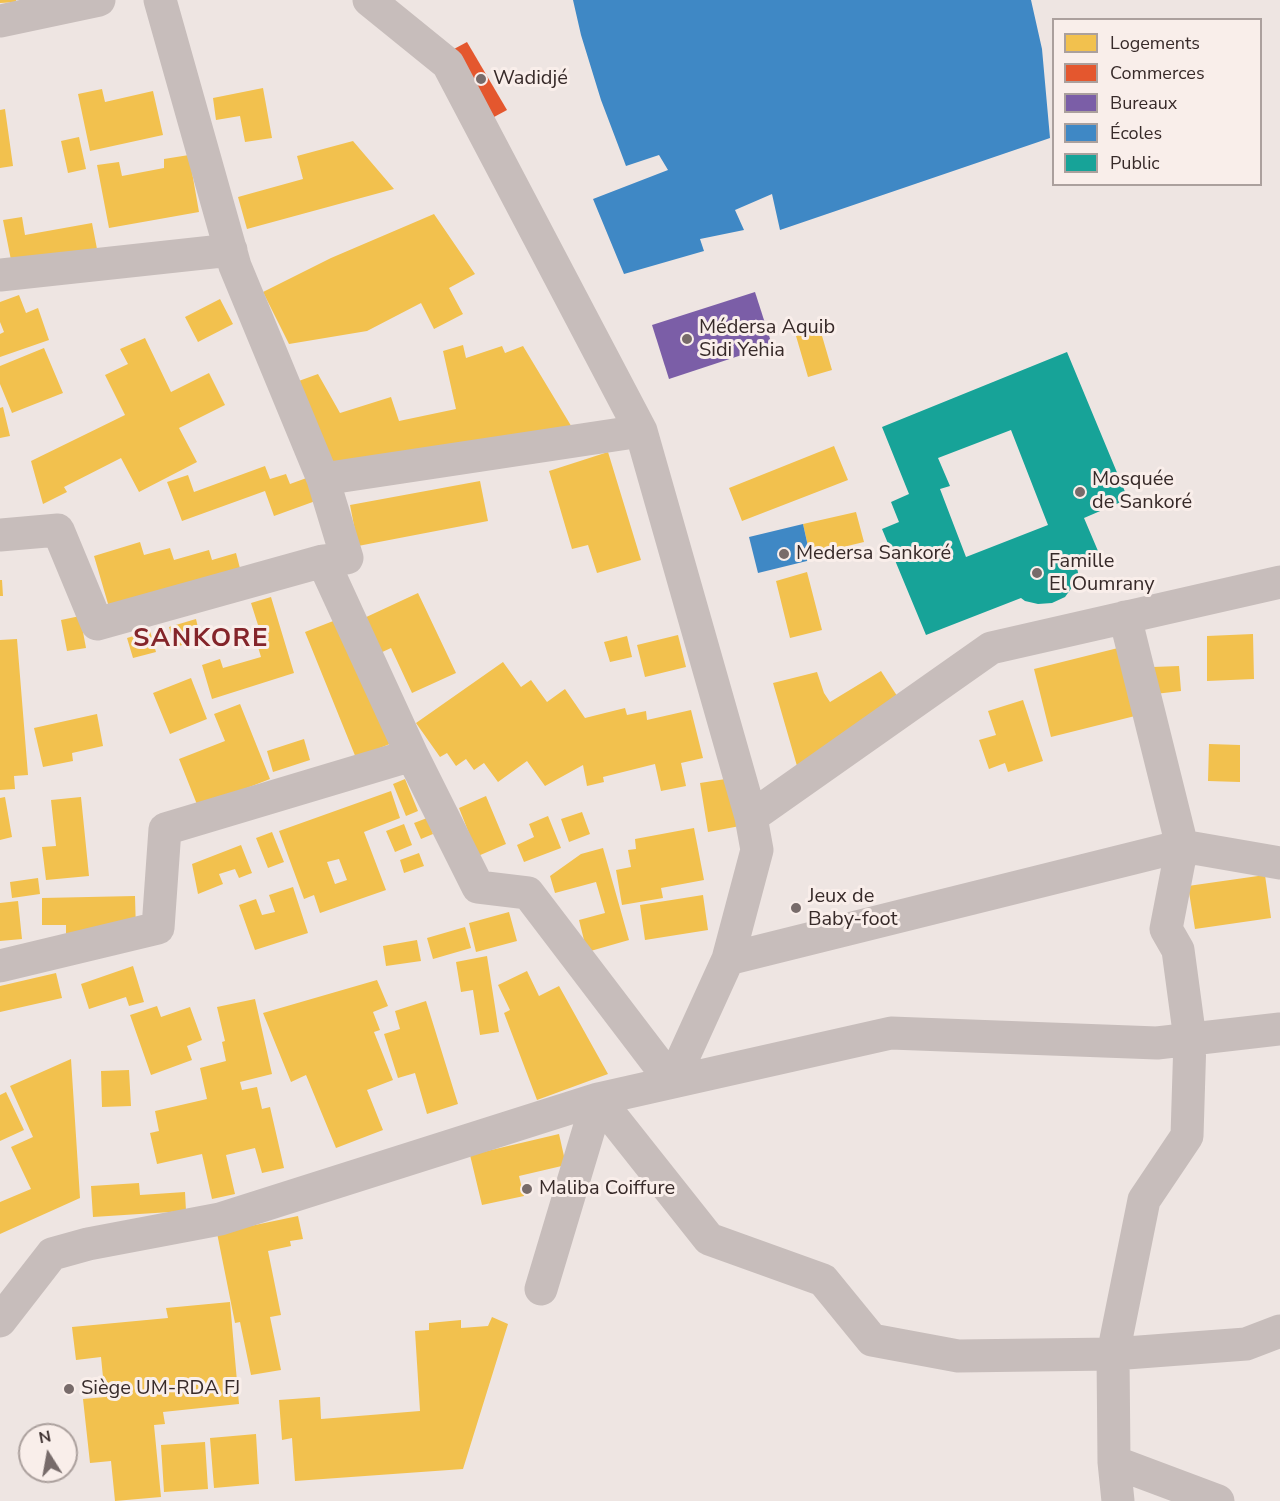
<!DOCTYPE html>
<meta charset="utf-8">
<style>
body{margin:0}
#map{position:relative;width:1280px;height:1501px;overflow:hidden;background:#eee5e2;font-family:"Nunito Sans",sans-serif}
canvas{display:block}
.legend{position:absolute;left:1052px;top:18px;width:210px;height:168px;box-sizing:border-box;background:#f9eeea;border:2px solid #aba09d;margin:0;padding:8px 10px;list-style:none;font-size:18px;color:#372a29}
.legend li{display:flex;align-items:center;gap:12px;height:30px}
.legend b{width:30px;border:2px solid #aba09d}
.north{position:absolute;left:18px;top:1423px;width:60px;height:60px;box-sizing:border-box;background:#f9eeea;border:2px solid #aba09d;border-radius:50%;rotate:349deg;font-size:16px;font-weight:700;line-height:24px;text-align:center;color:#372a29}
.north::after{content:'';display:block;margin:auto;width:21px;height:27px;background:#776b6a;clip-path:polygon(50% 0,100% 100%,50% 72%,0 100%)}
</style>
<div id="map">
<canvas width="1280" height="1501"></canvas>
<ul class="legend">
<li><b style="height:16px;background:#f2c14e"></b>Logements</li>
<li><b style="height:16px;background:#e4572e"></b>Commerces</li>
<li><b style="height:16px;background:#7b5ea7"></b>Bureaux</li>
<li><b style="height:16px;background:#3f88c5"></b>Écoles</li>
<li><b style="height:16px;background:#17a398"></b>Public</li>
</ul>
<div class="north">N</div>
</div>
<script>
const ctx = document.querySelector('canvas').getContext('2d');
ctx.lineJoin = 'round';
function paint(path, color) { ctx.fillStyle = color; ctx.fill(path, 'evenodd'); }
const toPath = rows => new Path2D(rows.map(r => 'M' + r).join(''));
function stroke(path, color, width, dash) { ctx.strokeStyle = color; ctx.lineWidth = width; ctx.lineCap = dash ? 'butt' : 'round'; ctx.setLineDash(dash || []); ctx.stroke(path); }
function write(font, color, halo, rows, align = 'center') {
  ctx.font = font + ' "Nunito Sans",sans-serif'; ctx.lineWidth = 6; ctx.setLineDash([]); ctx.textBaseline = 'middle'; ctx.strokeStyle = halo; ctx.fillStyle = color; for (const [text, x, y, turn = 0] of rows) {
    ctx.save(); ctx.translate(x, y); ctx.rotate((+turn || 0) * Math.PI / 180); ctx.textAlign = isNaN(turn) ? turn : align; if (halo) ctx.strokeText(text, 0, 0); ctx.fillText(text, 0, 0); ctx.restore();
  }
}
const homes = toPath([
 [0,0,16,0,16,2,0,3],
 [263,88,272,138,245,142,240,116,216,120,213,98],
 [102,89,105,102,153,91,163,135,90,151,78,94],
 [5,109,13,166,0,168,0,110],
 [79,137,86,169,68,173,61,141],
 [353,141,394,189,247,229,238,197,303,179,297,156],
 [189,155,199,212,109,228,97,165,119,162,122,176,164,168,164,159],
 [434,214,475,274,449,288,463,314,434,329,421,303,367,331,289,344,263,292,331,258],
 [22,217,25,235,92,223,97,249,12,265,3,220],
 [19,295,26,313,38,308,49,340,0,357,0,334,4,332,0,322,0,302],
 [220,299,233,324,198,342,185,317],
 [820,329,832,370,808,377,796,336],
 [145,338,171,392,209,373,225,405,179,428,197,462,139,492,121,458,64,487,67,492,43,504,31,461,125,415,105,375,128,364,120,349],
 [463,345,466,358,502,346,505,353,523,346,576,434,333,470,296,382,318,374,340,413,391,397,399,421,456,409,443,351],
 [44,348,63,393,12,413,0,384,0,366],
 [3,407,10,436,0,438,0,408],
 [834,446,848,480,742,521,729,488],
 [608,452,641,560,597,573,588,545,572,549,549,471],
 [265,466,270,479,286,474,290,484,312,476,321,499,274,516,265,491,182,521,167,482,188,475,194,492],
 [480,481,488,521,358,546,350,505],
 [856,512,864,542,810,555,803,524],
 [140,542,144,555,170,548,174,560,209,550,212,560,236,553,242,576,111,614,94,556],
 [807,572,822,630,790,638,776,581],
 [0,580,2,580,3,596,0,596],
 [418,593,456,673,412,693,391,648,378,654,362,619],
 [271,597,294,673,212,699,202,665,220,659,223,668,261,657,252,627,258,625,251,603],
 [80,616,86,648,67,651,61,620],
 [341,618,392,743,356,758,305,632],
 [196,619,201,640,175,647,169,627],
 [150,631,156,652,133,658,127,638],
 [1253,634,1254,679,1207,681,1207,636],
 [678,635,686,667,645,677,637,645],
 [627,636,632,657,610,662,604,642],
 [17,639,28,775,14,776,15,789,0,790,0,640],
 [1118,648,1135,716,1051,737,1034,669],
 [503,662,521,687,531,680,547,702,565,689,585,718,625,708,627,715,646,711,647,720,691,710,703,758,681,763,686,786,661,791,655,764,603,777,604,782,587,786,583,765,545,786,527,761,498,782,484,763,474,770,466,759,456,766,447,753,440,757,416,723],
 [1179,666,1181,691,1155,694,1153,667],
 [881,671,901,702,797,766,773,683,817,672,824,693,830,702],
 [191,678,207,719,170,734,153,693],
 [1023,700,1043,761,1008,772,1005,763,989,769,979,740,996,735,988,711],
 [240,704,270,779,198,807,179,759,225,741,214,714],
 [97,714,103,746,72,753,73,761,43,767,34,728],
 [304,739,310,760,273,772,267,751],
 [1209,744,1240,745,1240,782,1208,781],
 [732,778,740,826,708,832,700,783],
 [405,779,418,811,406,816,393,784],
 [391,791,400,818,364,832,386,890,320,913,314,895,304,899,279,831],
 [339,859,347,880,335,884,327,862],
 [486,796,506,844,478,856,459,808],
 [5,797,12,837,0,840,0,798],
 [81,797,89,876,46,880,42,847,56,846,51,800],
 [582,812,590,834,569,842,561,819],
 [548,816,561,848,524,862,517,845,534,837,529,824],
 [427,818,433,834,421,839,414,823],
 [404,824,412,845,395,852,386,831],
 [694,828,704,880,661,888,663,898,622,905,616,870,631,867,628,850,636,849,635,839],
 [272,832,284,862,268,868,256,838],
 [241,845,252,873,239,878,235,869,219,874,223,884,198,894,192,864],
 [603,848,629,940,587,952,579,920,605,913,596,882,555,893,550,876,581,854],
 [419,853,424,866,404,873,400,860],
 [1265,875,1271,918,1195,929,1188,886],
 [38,878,40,894,12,898,10,882],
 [293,887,308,933,255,950,239,905,256,899,262,915,275,912,269,895],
 [703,895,708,930,645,940,640,905],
 [135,896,136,932,66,934,66,925,42,925,42,898],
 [18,901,22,939,0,941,0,903],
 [509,912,517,941,476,952,469,923],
 [465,927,471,948,433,959,427,938],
 [417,940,421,961,386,966,383,946],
 [487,956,499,1032,480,1035,473,990,461,992,456,962],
 [133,966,144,1002,129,1006,126,997,89,1009,81,984],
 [527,971,539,996,559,986,608,1074,537,1100,504,1013,510,1010,498,985],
 [56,973,62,998,0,1012,0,986],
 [377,980,388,1006,373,1012,380,1030,374,1032,393,1080,367,1090,383,1130,336,1148,306,1075,291,1082,263,1013],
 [255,999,272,1074,240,1082,242,1090,257,1087,262,1109,270,1107,284,1168,262,1173,255,1148,226,1155,235,1194,212,1199,202,1154,157,1164,150,1133,159,1131,155,1111,207,1099,200,1068,226,1061,222,1042,225,1041,217,1007],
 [426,1001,458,1104,427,1114,415,1073,398,1078,384,1034,400,1029,395,1011],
 [157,1006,161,1017,190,1007,202,1040,187,1046,192,1060,151,1075,130,1015],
 [71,1059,80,1198,0,1234,0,1202,31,1189,11,1147,33,1137,10,1086],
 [129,1070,131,1106,102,1107,101,1071],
 [6,1092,24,1130,0,1141,0,1095],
 [559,1134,566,1165,519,1176,524,1196,482,1205,470,1155],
 [139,1183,140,1195,185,1192,186,1211,93,1217,91,1186],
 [298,1216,303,1239,290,1241,291,1246,268,1251,281,1315,270,1317,281,1370,251,1375,240,1322,235,1323,217,1233],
 [230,1302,239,1404,163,1412,165,1424,154,1425,161,1497,115,1501,111,1461,90,1463,83,1399,105,1397,101,1357,76,1360,72,1327,168,1318,166,1308],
 [492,1317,508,1324,463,1469,295,1481,292,1438,282,1440,279,1400,320,1397,321,1419,420,1411,415,1331,429,1330,429,1323,461,1320,461,1328,488,1326],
 [256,1434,259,1484,214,1488,210,1438],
 [205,1442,208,1489,164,1492,161,1445]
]);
const shops = toPath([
 [467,42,507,110,494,117,454,49]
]);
const offices = toPath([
 [755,292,772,345,669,379,652,325]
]);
const schools = toPath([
 [573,0,1031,0,1042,49,1050,138,780,230,772,194,735,210,744,230,700,239,704,251,624,274,593,199,668,170,659,155,626,166,601,100,581,35],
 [803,524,811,560,758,573,749,537]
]);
const public = toPath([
 [1067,352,1128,499,1084,518,1098,551,1076,560,1078,573,1073,586,1065,597,1052,603,1038,604,1025,601,1021,598,926,635,882,529,899,522,891,502,909,494,882,427],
 [1011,430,1048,525,966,557,940,489,950,486,938,458]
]);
const street = toPath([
 [160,0,235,266,323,479,641,431],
 [0,21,99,0],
 [0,275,231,250],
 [0,535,58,530,97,624,323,561,347,558,323,479],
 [323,561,412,755,478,887,528,893,672,1082,728,959,757,850,751,817,641,431,448,64,369,0],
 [751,817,991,648,1280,582],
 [728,959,1182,846,1280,863],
 [0,966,158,928,165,829,412,755],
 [598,1099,709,1239,823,1280,872,1340,958,1356,1113,1354,1246,1344,1280,1331],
 [541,1289,598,1099],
 [0,1321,52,1254,88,1244,220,1219,598,1099,891,1033,1157,1043,1280,1029],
 [1114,1462,1218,1501],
 [1118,1501,1114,1462,1113,1354,1144,1200,1187,1136,1190,1039,1178,950,1166,929,1182,846,1125,617]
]);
const markers = [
 [481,79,6,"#776b6a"],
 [687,339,6,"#776b6a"],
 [1080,492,6,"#776b6a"],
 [784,554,6,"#776b6a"],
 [1037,573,6,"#776b6a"],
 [796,908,6,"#776b6a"],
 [527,1189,6,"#776b6a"],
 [69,1389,6,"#776b6a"]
];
const poiNames = [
 ["Wadidjé",493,79],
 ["Médersa Aquib",699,328],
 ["Sidi Yehia",699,351],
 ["Mosquée",1092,480],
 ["de Sankoré",1092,503],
 ["Medersa Sankoré",796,554],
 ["Famille",1049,562],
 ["El Oumrany",1049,585],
 ["Jeux de",808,897],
 ["Baby-foot",808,920],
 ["Maliba Coiffure",539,1189],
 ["Siège UM-RDA FJ",81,1389]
];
const districtNames = [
 ["SANKORE",201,640]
];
paint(homes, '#f2c14e');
paint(shops, '#e4572e');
paint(offices, '#7b5ea7');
paint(schools, '#3f88c5');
paint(public, '#17a398');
stroke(street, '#c7bdbb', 33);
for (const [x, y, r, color] of markers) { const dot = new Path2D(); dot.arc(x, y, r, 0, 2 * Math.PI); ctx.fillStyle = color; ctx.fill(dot); stroke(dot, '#f9eeea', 2); }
write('20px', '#372a29', '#f9eeea', poiNames, 'left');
ctx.letterSpacing = '1.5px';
write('bold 26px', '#84252a', '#f9eeea', districtNames);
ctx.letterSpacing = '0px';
</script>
